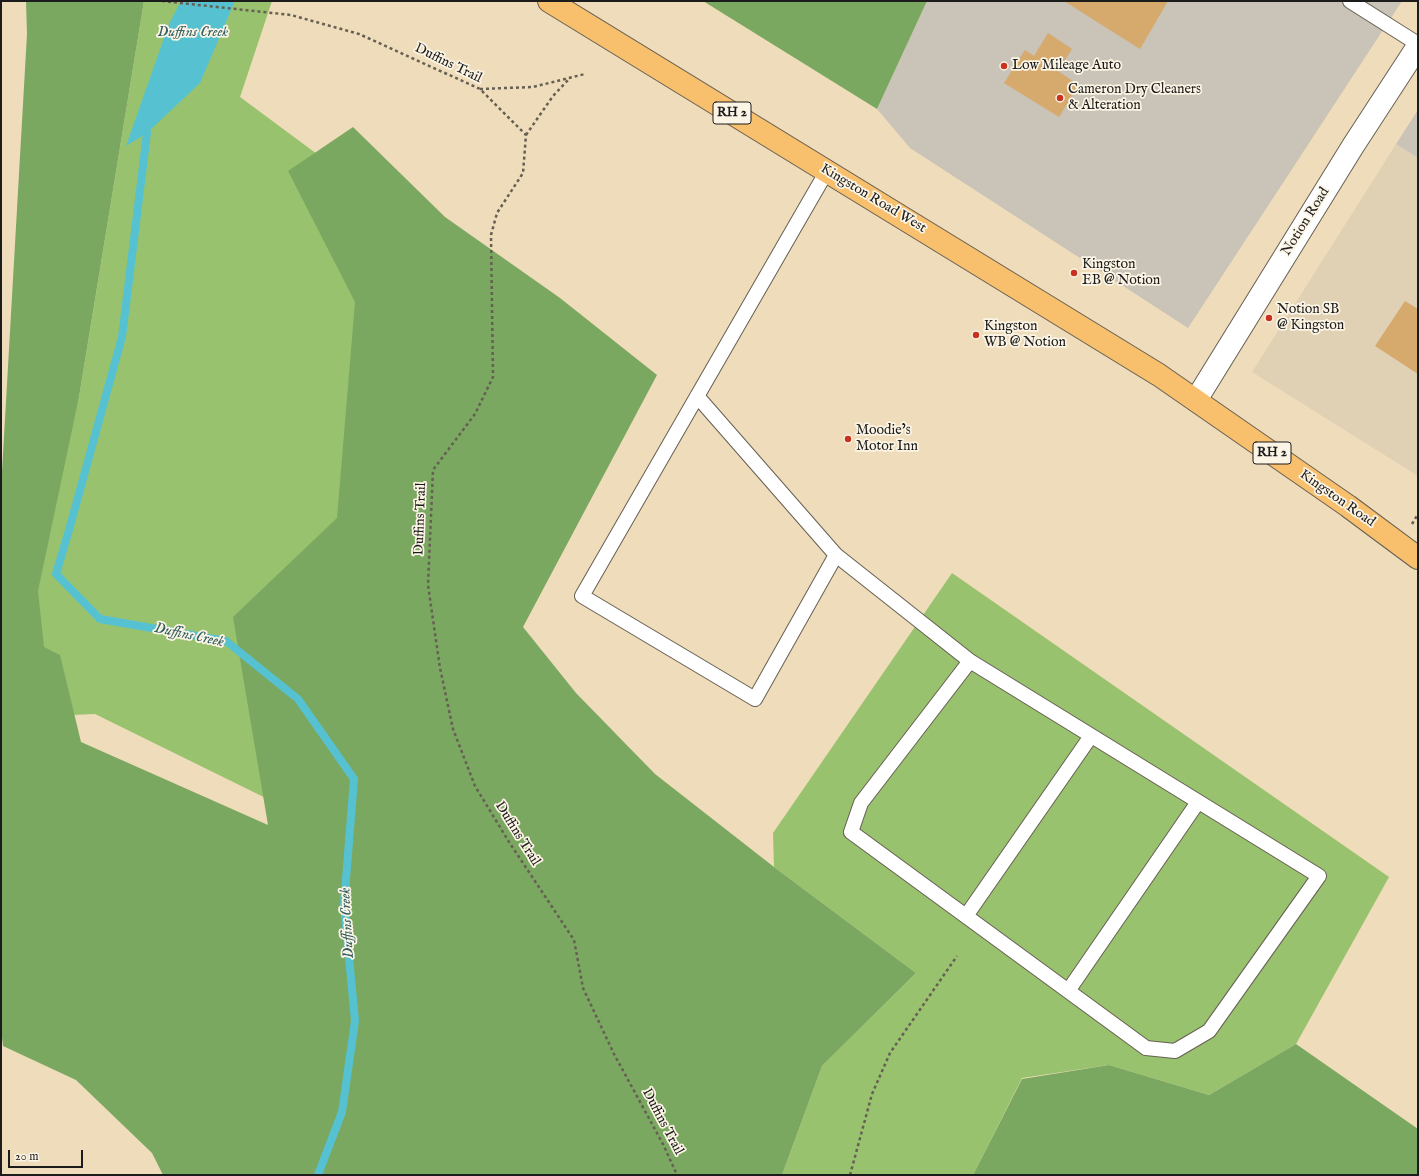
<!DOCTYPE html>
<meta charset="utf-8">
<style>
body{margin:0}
#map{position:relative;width:1419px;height:1176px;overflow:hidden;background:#efdcba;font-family:"IM FELL English",serif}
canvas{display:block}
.frame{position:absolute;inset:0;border:2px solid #1c1c1c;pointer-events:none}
.scale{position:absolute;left:8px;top:1150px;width:75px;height:18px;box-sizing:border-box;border:2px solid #1c1c1c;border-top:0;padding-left:5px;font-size:12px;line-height:14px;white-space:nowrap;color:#1c1c1c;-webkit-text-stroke:3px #fcf5e5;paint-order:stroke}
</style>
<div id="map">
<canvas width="1419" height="1176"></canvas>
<div class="frame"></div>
<div class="scale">20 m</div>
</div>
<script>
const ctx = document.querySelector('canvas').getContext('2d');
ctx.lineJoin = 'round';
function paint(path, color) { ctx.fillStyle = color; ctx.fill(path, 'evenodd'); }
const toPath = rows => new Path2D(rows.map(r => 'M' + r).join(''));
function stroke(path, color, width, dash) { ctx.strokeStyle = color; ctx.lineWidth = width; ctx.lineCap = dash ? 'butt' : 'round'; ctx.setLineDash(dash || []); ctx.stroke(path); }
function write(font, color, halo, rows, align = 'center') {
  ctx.font = font + ' "IM FELL English",serif'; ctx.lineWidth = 3.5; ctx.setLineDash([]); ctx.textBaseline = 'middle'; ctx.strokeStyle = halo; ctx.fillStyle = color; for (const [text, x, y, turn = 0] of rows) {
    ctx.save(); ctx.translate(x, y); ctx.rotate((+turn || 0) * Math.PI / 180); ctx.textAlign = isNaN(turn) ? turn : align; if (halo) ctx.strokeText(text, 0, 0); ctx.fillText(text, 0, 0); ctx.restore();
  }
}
const built = toPath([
 [1396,144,1418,158,1418,476,1252,372]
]);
const industrial = toPath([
 [927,1,1402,1,1188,328,910,148,877,109],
 [1418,110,1418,158,1396,144]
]);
const green = toPath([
 [144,1,272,1,240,97,371,194,426,877,95,714,4,718,1,976,1,563,3,716,79,397],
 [952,573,1389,877,1296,1044,1209,1095,1109,1065,1022,1078,973,1175,782,1175,822,1066,916,973,774,867,773,833]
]);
const forest = toPath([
 [26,1,144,1,79,397,38,591,44,647,60,655,81,742,268,825,233,617,337,518,355,302,288,171,353,127,445,217,560,298,657,375,523,627,576,693,655,774,774,867,916,973,822,1066,782,1175,163,1175,152,1153,76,1080,3,1046,1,1029,1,489,27,34],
 [703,1,927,1,877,109],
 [1296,1044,1418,1129,1418,1175,973,1175,1022,1079,1109,1065,1209,1095]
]);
const water = toPath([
 [181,1,235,1,200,83,147,133,126,146,169,24]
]);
const stream = toPath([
 [147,133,122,337,69,530,56,574,100,619,226,641,298,699,354,779,344,904,355,1021,342,1112,318,1175]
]);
const building = toPath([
 [1064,1,1168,1,1140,49],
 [1048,33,1072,49,1058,71,1079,85,1059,117,1004,83,1025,50,1034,56],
 [1405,301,1418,309,1418,374,1375,346]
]);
const path = toPath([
 [162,1,291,15,359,34,480,89,526,135,523,173,497,213,491,235,493,377,475,414,433,470,428,585,440,668,453,729,475,786,509,842,574,940,583,988,614,1054,664,1146,677,1175],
 [480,89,533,87,585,74],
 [526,135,553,96,569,79],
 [1412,524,1418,514],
 [850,1175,872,1094,890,1053,957,956]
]);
const service = toPath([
 [1350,1,1418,44],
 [697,396,836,555,755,699,582,596,805,209,827,171],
 [836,555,970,661,1319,876,1209,1031,1175,1051,1146,1048,851,832,861,803,970,661],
 [966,916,1091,736],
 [1068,991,1198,802]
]);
const minor = toPath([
 [1196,400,1353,146,1418,46]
]);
const primary = toPath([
 [549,1,1159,375,1348,506,1418,558]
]);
const markers = [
 [1004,66,4,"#c8321e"],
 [1060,98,4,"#c8321e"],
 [1074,273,4,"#c8321e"],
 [1269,318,4,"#c8321e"],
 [976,335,4,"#c8321e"],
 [848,439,4,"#c8321e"]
];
const shields = [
 [732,113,38],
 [1272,453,38]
];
const shieldNames = [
 ["RH 2",732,113],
 ["RH 2",1272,453]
];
const streetNames = [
 ["Duffins Trail",448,64,26],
 ["Kingston Road West",873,199,31],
 ["Notion Road",1306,222,-58],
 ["Kingston Road",1337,499,35],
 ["Duffins Trail",421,519,-88],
 ["Duffins Trail",517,834,58],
 ["Duffins Trail",662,1122,62]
];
const poiNames = [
 ["Low Mileage Auto",1012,66],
 ["Cameron Dry Cleaners",1068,90],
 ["& Alteration",1068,106],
 ["Kingston",1082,265],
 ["EB @ Notion",1082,281],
 ["Notion SB",1277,310],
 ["@ Kingston",1277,326],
 ["Kingston",984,327],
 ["WB @ Notion",984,343],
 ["Moodie’s",856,431],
 ["Motor Inn",856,447]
];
const waterNames = [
 ["Duffins Creek",193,33],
 ["Duffins Creek",189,636,12],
 ["Duffins Creek",348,923,-93]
];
paint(built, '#e0d1b4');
paint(industrial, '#c9c3b8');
paint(green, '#99c26e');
paint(forest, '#7aa861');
paint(water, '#56c2d1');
stroke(stream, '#56c2d1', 8);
paint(building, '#d6a96d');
stroke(service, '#665f53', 16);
stroke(minor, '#665f53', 24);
stroke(primary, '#665f53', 24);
stroke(path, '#665f53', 2.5, [3, 3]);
stroke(service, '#fff', 14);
stroke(minor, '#fff', 22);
stroke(primary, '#f8bf6c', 22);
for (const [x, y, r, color] of markers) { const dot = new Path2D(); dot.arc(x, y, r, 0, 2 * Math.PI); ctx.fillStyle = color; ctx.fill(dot); stroke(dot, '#fcf5e5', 1.5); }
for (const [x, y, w] of shields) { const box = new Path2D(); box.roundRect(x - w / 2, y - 11, w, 22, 3); ctx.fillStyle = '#fcf5e5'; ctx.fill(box); stroke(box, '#1c1c1c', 1); }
write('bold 13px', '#1c1c1c', null, shieldNames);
write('14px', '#1c1c1c', '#fcf5e5', streetNames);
write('14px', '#1c1c1c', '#fcf5e5', poiNames, 'left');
write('italic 15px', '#335e64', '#fcf5e5', waterNames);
</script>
